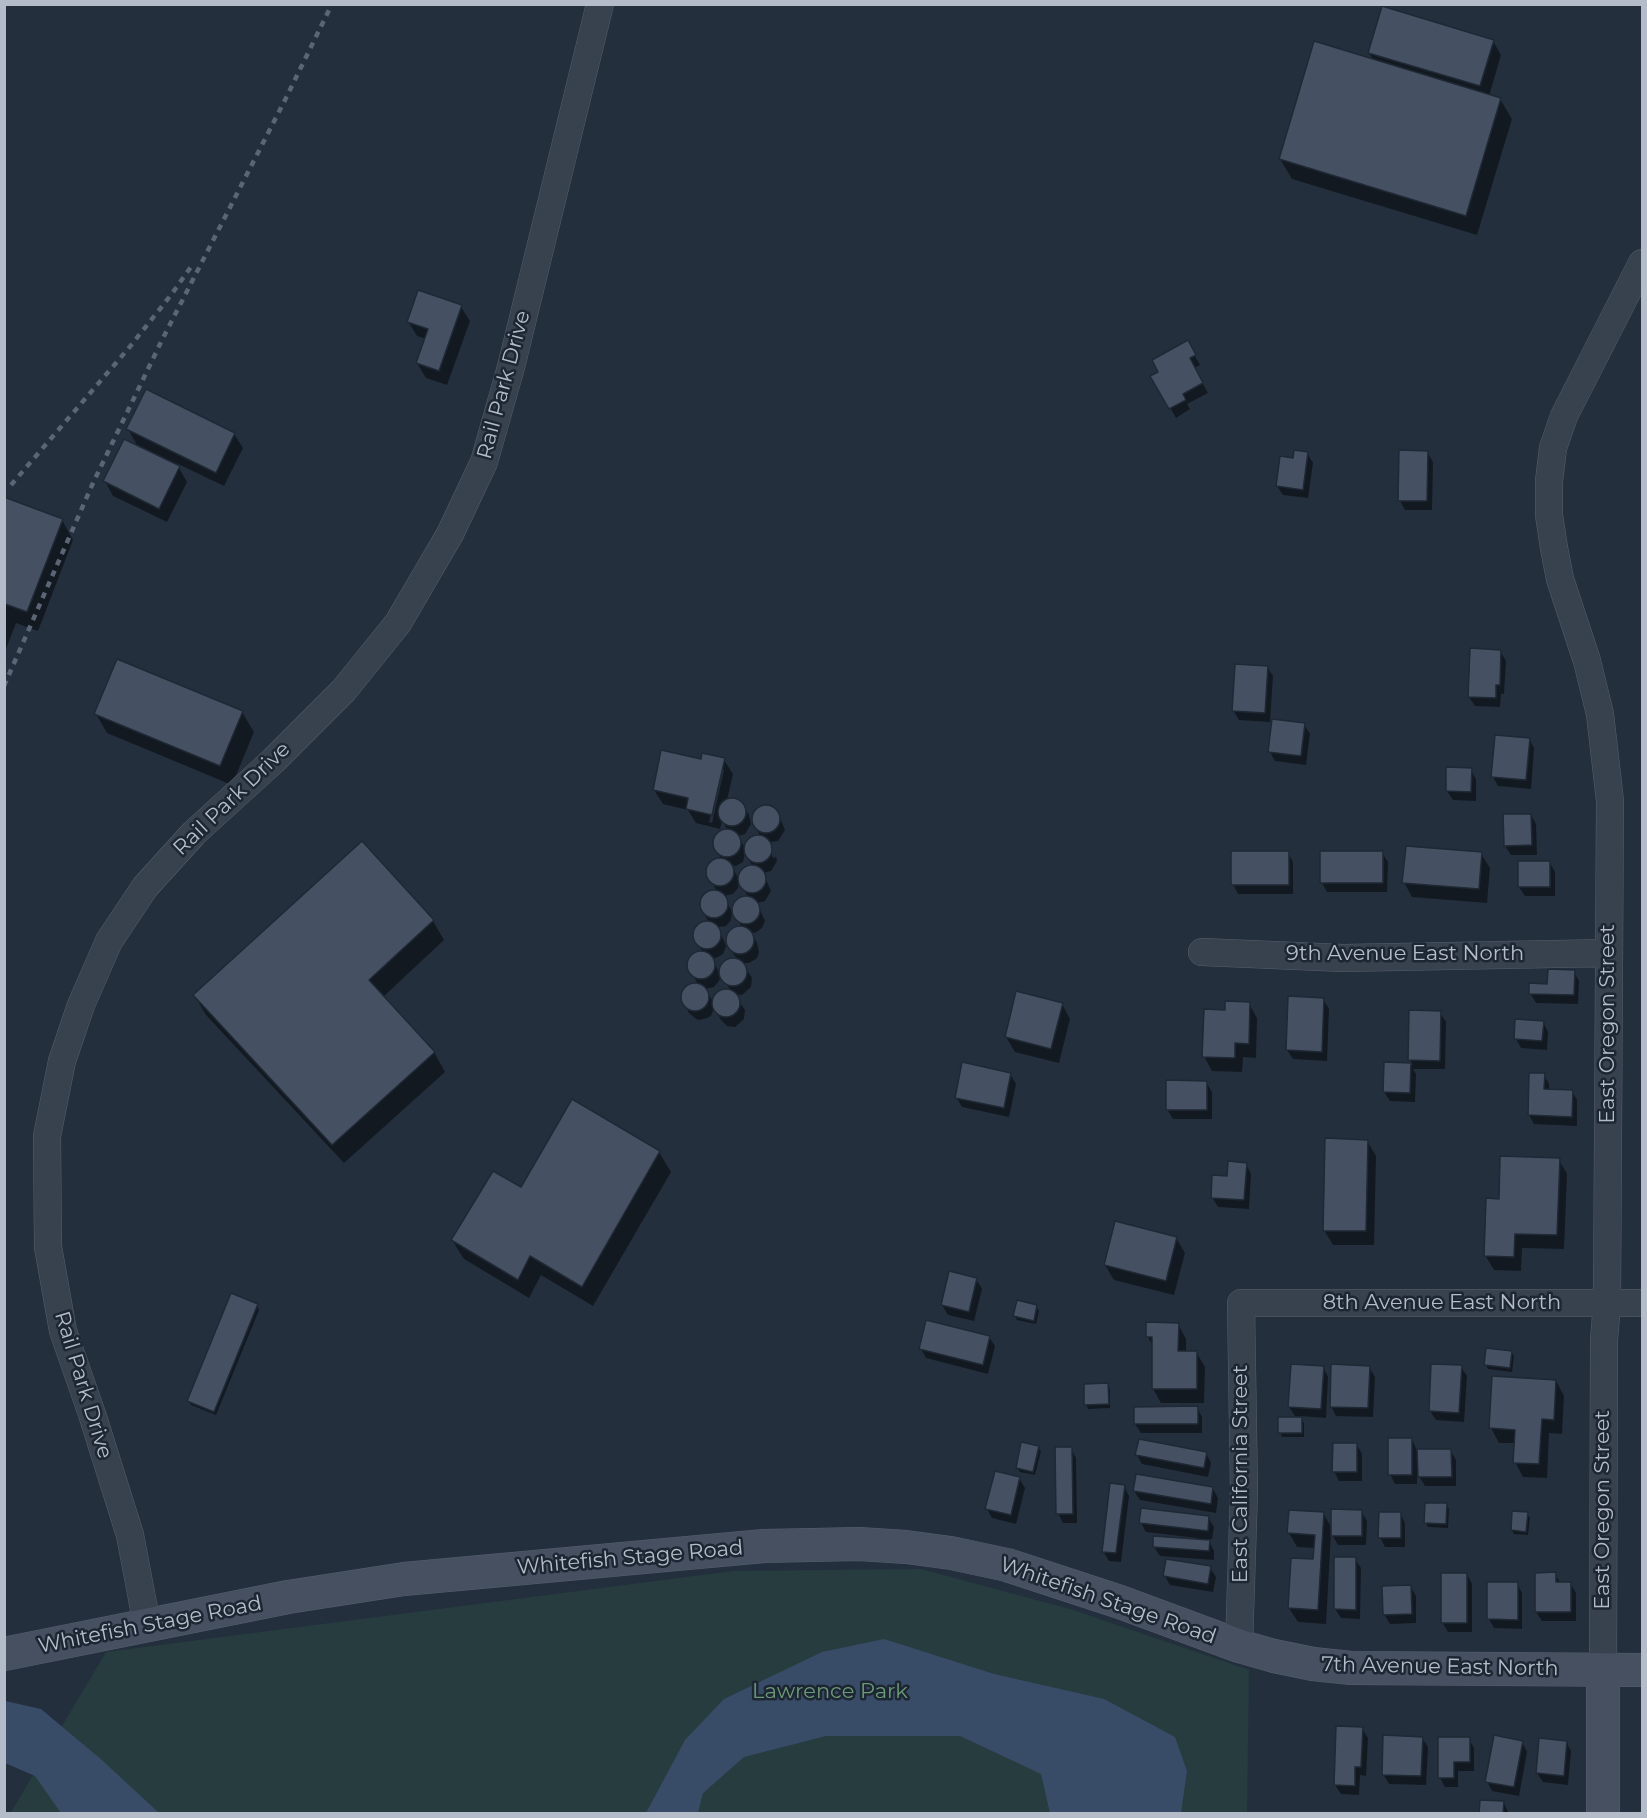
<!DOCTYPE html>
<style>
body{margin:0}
#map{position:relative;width:1647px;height:1818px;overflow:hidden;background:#242f3e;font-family:Montserrat,sans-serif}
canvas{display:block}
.frame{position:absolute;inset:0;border:6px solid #b4bcc9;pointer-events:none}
</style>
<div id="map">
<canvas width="1647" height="1818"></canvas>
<div class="frame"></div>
</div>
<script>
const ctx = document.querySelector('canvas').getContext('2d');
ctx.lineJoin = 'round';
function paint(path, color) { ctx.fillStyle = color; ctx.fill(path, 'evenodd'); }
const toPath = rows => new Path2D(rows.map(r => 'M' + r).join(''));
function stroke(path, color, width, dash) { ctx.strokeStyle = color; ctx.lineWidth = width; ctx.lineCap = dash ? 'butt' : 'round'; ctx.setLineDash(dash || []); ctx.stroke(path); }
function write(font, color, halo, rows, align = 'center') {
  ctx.font = font + ' Montserrat,sans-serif'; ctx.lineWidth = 5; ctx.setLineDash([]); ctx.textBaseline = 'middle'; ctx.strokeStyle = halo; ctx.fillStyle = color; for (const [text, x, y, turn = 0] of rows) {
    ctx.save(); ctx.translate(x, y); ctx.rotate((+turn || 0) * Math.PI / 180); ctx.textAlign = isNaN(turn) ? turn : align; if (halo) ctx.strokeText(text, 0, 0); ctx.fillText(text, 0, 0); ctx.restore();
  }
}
const green = toPath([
 [921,1569,1070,1609,1249,1670,1247,1813,10,1814,106,1652,733,1571]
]);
const water = toPath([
 [884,1639,994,1674,1104,1699,1175,1737,1187,1771,1181,1813,1050,1813,1041,1774,960,1736,826,1736,744,1757,703,1793,698,1813,646,1813,685,1740,724,1699,822,1652],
 [5,1701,41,1709,103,1761,159,1813,61,1813,35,1776,5,1763]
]);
const shadow = toPath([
 [1493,41,1501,55,1489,96,1500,99,1512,119,1477,235,1292,179,1280,159,1374,61,1369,53],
 [461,307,470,321,447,385,426,378,417,363,426,339,417,336,408,321],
 [1187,342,1200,365,1194,368,1208,393,1187,404,1190,409,1176,418,1153,376,1160,372],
 [128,429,234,434,243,448,224,486,176,463,187,482,167,522,113,496,105,481,138,447],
 [1427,452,1433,462,1432,510,1405,510,1400,501],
 [1307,453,1313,463,1308,498,1283,495,1277,486],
 [4,498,62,520,73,540,38,631,16,623,4,654],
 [1500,651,1506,661,1504,694,1501,694,1500,707,1475,706,1469,697],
 [1267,667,1273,676,1270,722,1239,720,1233,710],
 [242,712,254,732,232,785,107,733,96,714],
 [1304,724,1310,734,1306,765,1275,761,1270,752],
 [1529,739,1534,748,1531,789,1498,786,1493,777],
 [724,760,733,774,727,800,736,800,743,805,749,815,751,824,745,834,738,836,745,848,750,840,753,837,761,837,754,825,753,816,757,809,761,807,769,806,777,811,785,830,778,841,769,842,772,847,770,847,773,858,776,857,775,851,777,861,771,871,763,873,771,891,765,901,757,903,765,921,762,928,755,933,751,932,757,943,759,952,758,956,756,959,749,963,742,963,752,978,751,987,742,995,734,994,745,1010,744,1019,735,1027,727,1026,721,1020,714,1008,711,1016,707,1018,699,1020,696,1019,689,1013,684,1003,682,994,683,991,690,985,698,984,690,971,688,963,693,955,696,953,703,953,695,937,696,929,702,923,709,922,702,911,701,902,702,898,708,893,717,892,708,874,712,863,721,859,716,849,716,837,722,831,728,831,722,821,720,829,696,823,688,810,663,804,654,790,702,761],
 [721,770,724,770,712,823,709,822],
 [745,853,753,867,747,868,743,870,739,879,731,865,736,866,743,862],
 [739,881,748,897,741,898,735,903,733,911,742,928,735,928,729,934,726,946,718,927,726,926,731,920,732,911,723,896,733,894,738,888],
 [727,944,737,959,728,960,722,965,720,975,712,957,716,958,723,954],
 [721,976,731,991,721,992,715,997,714,1003,705,989,714,987,719,981],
 [1471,770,1476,779,1476,801,1453,800,1447,791],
 [1531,815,1536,824,1537,855,1511,855,1505,846],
 [1288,853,1293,862,1293,894,1238,894,1233,884],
 [1382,853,1388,862,1387,892,1327,892,1322,883],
 [1481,854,1490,868,1487,903,1412,897,1404,882],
 [1550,863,1555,872,1555,896,1525,896,1519,887],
 [433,921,444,940,383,997,434,1052,445,1072,344,1163,206,1015,195,996],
 [1574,972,1579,981,1578,1004,1536,1003,1530,993],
 [1323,999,1329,1009,1327,1061,1293,1059,1287,1050],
 [1062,1004,1070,1019,1059,1063,1015,1052,1006,1037],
 [1249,1004,1257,1018,1256,1058,1243,1057,1242,1072,1212,1071,1204,1056,1226,1011],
 [1440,1013,1446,1022,1445,1069,1413,1069,1416,1074,1415,1102,1390,1101,1384,1092,1386,1064,1413,1065,1410,1060],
 [1543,1022,1548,1032,1547,1050,1521,1048,1516,1039],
 [1010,1074,1016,1084,1009,1117,962,1107,956,1097],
 [1544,1075,1549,1084,1549,1091,1572,1091,1577,1100,1577,1126,1534,1124,1529,1115],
 [1206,1082,1212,1092,1212,1119,1173,1119,1167,1109],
 [1367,1141,1376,1156,1374,1245,1333,1245,1324,1230],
 [659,1152,671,1172,593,1306,541,1275,529,1298,464,1259,452,1240,521,1189],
 [1559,1160,1567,1174,1564,1249,1522,1248,1521,1271,1494,1270,1485,1255,1500,1200],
 [1246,1164,1251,1174,1249,1209,1218,1207,1212,1197,1229,1178],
 [1176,1238,1185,1253,1174,1295,1114,1280,1105,1265],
 [976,1279,982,1289,974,1321,948,1315,942,1305],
 [257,1306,259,1310,216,1415,191,1405,189,1401],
 [1036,1306,1039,1311,1036,1324,1017,1320,1015,1316],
 [1178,1324,1186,1339,1186,1352,1196,1352,1205,1367,1204,1403,1161,1403,1153,1389,1153,1347,1148,1337],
 [989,1337,995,1346,988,1374,926,1358,921,1349],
 [1511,1352,1514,1356,1512,1372,1488,1369,1486,1365],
 [1323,1367,1328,1377,1326,1418,1300,1416,1304,1423,1304,1437,1282,1437,1280,1432,1297,1419,1289,1407],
 [1369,1367,1375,1377,1373,1417,1336,1416,1331,1406],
 [1461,1367,1467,1376,1464,1422,1436,1420,1430,1411],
 [1556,1381,1564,1396,1562,1434,1549,1433,1547,1478,1523,1477,1515,1462,1516,1443,1499,1443,1491,1428],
 [1108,1385,1110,1389,1110,1408,1088,1409,1086,1404],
 [1197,1408,1202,1417,1202,1433,1141,1433,1135,1424],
 [1412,1439,1417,1451,1450,1450,1456,1460,1456,1486,1425,1486,1417,1473,1417,1484,1395,1484,1390,1474],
 [1357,1445,1362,1454,1362,1481,1339,1481,1334,1471],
 [1038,1447,1041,1451,1035,1475,1020,1472,1017,1468],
 [1071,1449,1076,1458,1077,1523,1063,1523,1058,1513],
 [1206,1453,1211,1463,1208,1477,1142,1464,1137,1455],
 [1019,1478,1025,1488,1016,1524,992,1518,987,1509],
 [1124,1486,1129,1496,1121,1562,1109,1561,1103,1551],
 [1213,1489,1218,1498,1216,1513,1140,1500,1134,1491],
 [1446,1505,1449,1509,1448,1528,1428,1527,1426,1523],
 [1361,1511,1367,1521,1366,1545,1338,1545,1331,1533,1326,1624,1298,1622,1289,1608,1315,1561,1315,1548,1297,1547,1289,1533,1323,1513,1333,1530],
 [1400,1513,1405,1523,1405,1547,1385,1547,1380,1537],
 [1527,1514,1530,1518,1528,1535,1514,1534,1512,1530],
 [1208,1517,1214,1527,1212,1539,1208,1539,1214,1551,1214,1560,1160,1556,1154,1547,1197,1540,1197,1538,1146,1532,1141,1523],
 [1336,1558,1355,1559,1361,1568,1360,1619,1341,1618,1335,1609],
 [1210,1568,1216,1577,1213,1592,1170,1585,1165,1576],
 [1467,1574,1472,1584,1472,1632,1448,1632,1442,1622],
 [1536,1574,1555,1574,1561,1584,1570,1583,1576,1593,1576,1621,1542,1621,1536,1612],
 [1489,1584,1517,1584,1522,1593,1522,1629,1494,1628,1489,1619],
 [1410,1586,1416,1596,1416,1623,1390,1624,1384,1614],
 [1362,1729,1368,1738,1366,1776,1360,1775,1359,1795,1341,1794,1335,1785],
 [1422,1738,1428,1747,1426,1785,1389,1784,1383,1774],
 [1469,1739,1474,1748,1474,1771,1458,1771,1458,1787,1445,1787,1440,1778],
 [1522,1742,1527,1752,1519,1796,1492,1791,1487,1781],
 [1566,1742,1571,1751,1568,1785,1543,1782,1537,1773],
 [1504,1803,1509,1814,1481,1814]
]);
const building = toPath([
 [1382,6,1494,40,1480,86,1368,53,1382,6],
 [1314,41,1501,98,1466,216,1279,159,1314,41],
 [418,290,462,305,439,371,416,363,428,329,407,322,418,290],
 [1188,340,1196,355,1190,358,1203,383,1183,394,1186,400,1169,409,1150,376,1158,372,1152,360,1188,340],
 [146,389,235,433,216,473,126,429,146,389],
 [124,439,180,466,159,509,103,481,124,439],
 [1294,450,1308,452,1303,490,1276,486,1280,456,1293,458,1294,450],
 [1399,450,1428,451,1427,501,1398,501,1399,450],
 [4,497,63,519,27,612,5,604,4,606,4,497],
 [1470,648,1501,650,1500,685,1496,685,1496,698,1468,697,1470,648],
 [117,659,243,711,220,766,94,714,117,659],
 [1235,664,1268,666,1265,713,1232,711,1235,664],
 [1272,719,1305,723,1301,756,1268,752,1272,719],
 [1495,735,1530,738,1526,780,1491,777,1495,735],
 [661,750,701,759,702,753,725,758,712,815,686,809,688,798,653,790,661,750],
 [1446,767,1472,768,1471,792,1446,791,1446,767],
 '718 812a14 14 0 1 1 28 0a14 14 0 1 1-28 0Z',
 '752 819a14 14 0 1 1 28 0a14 14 0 1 1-28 0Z',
 [1503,814,1531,814,1532,845,1504,846,1503,814],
 '713 843a14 14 0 1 1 28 0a14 14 0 1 1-28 0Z',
 '744 849a14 14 0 1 1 28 0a14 14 0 1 1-28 0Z',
 [362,841,434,920,369,980,435,1052,332,1145,193,995,362,841],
 [1406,846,1482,852,1479,889,1402,883,1406,846],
 [1231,851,1289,851,1289,885,1231,885,1231,851],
 [1320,851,1383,851,1383,883,1320,883,1320,851],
 '706 872a14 14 0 1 1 28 0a14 14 0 1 1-28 0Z',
 [1518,861,1550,861,1550,887,1518,887,1518,861],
 '738 879a14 14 0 1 1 28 0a14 14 0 1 1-28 0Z',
 '700 904a14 14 0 1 1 28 0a14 14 0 1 1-28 0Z',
 '732 910a14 14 0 1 1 28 0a14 14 0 1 1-28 0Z',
 '693 935a14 14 0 1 1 28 0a14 14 0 1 1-28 0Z',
 '726 940a14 14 0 1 1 28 0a14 14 0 1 1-28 0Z',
 '687 965a14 14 0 1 1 28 0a14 14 0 1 1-28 0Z',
 '719 972a14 14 0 1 1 28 0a14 14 0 1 1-28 0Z',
 [1548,969,1575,970,1574,995,1529,994,1529,983,1547,984,1548,969],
 '681 997a14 14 0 1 1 28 0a14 14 0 1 1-28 0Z',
 '712 1003a14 14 0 1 1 28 0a14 14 0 1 1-28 0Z',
 [1016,991,1063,1003,1051,1049,1005,1037,1016,991],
 [1288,996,1324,998,1322,1052,1286,1050,1288,996],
 [1225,1001,1250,1002,1249,1044,1235,1043,1235,1058,1202,1057,1204,1009,1225,1010,1225,1001],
 [1409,1010,1441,1011,1440,1061,1408,1060,1409,1010],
 [1515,1019,1544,1021,1542,1041,1514,1039,1515,1019],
 [962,1062,1011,1073,1004,1108,955,1098,962,1062],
 [1384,1062,1411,1063,1410,1093,1383,1092,1384,1062],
 [1529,1073,1545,1073,1544,1089,1573,1090,1572,1117,1528,1115,1529,1073],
 [1166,1080,1207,1081,1207,1110,1166,1110,1166,1080],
 [572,1099,660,1151,582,1287,530,1256,518,1280,451,1240,493,1171,521,1187,572,1099],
 [1325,1138,1368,1140,1366,1231,1323,1231,1325,1138],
 [1500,1156,1560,1158,1557,1235,1515,1234,1514,1257,1484,1256,1486,1198,1499,1199,1500,1156],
 [1228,1161,1247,1163,1244,1200,1211,1198,1212,1175,1227,1176,1228,1161],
 [1115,1221,1177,1237,1166,1281,1104,1265,1115,1221],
 [949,1271,977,1278,969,1312,941,1305,949,1271],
 [231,1293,258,1304,214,1412,187,1401,231,1293],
 [1017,1300,1037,1305,1034,1321,1013,1316,1017,1300],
 [926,1320,990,1336,983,1365,919,1349,926,1320],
 [1146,1322,1179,1323,1178,1351,1197,1351,1197,1389,1152,1389,1152,1337,1146,1337,1146,1322],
 [1486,1348,1512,1351,1510,1368,1484,1365,1486,1348],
 [1291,1364,1324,1366,1321,1409,1288,1407,1291,1364],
 [1331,1364,1370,1366,1368,1408,1330,1407,1331,1364],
 [1431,1364,1462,1365,1459,1413,1429,1411,1431,1364],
 [1492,1376,1556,1380,1554,1420,1542,1419,1539,1464,1513,1463,1515,1430,1489,1428,1492,1376],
 [1108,1383,1109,1404,1084,1405,1084,1384,1108,1383],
 [1198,1406,1198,1424,1134,1424,1134,1407,1198,1406],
 [1278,1417,1302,1417,1302,1433,1278,1433,1278,1417],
 [1388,1438,1412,1438,1412,1475,1388,1475,1388,1438],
 [1139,1439,1207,1452,1204,1468,1135,1455,1139,1439],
 [1021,1442,1039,1446,1033,1472,1016,1468,1021,1442],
 [1333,1443,1357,1443,1357,1472,1332,1472,1333,1443],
 [1055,1447,1072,1447,1073,1514,1056,1514,1055,1447],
 [1417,1449,1451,1449,1452,1477,1418,1477,1417,1449],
 [995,1471,1020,1477,1011,1515,985,1509,995,1471],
 [1136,1474,1213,1487,1211,1504,1133,1491,1136,1474],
 [1110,1483,1125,1485,1116,1553,1102,1552,1110,1483],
 [1425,1503,1447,1503,1446,1524,1424,1523,1425,1503],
 [1141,1508,1209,1516,1208,1531,1139,1523,1141,1508],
 [1331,1509,1362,1510,1362,1536,1331,1536,1331,1509],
 [1289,1510,1324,1512,1318,1610,1288,1608,1291,1558,1313,1559,1315,1535,1287,1533,1289,1510],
 [1512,1511,1528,1512,1526,1532,1511,1530,1512,1511],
 [1379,1512,1401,1512,1401,1538,1378,1538,1379,1512],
 [1153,1536,1210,1540,1209,1551,1153,1547,1153,1536],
 [1334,1557,1356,1557,1356,1610,1334,1609,1334,1557],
 [1166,1559,1211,1566,1208,1584,1163,1576,1166,1559],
 [1556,1572,1556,1582,1571,1582,1571,1612,1535,1612,1535,1573,1556,1572],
 [1441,1573,1467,1573,1467,1623,1441,1623,1441,1573],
 [1487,1582,1518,1582,1518,1620,1487,1619,1487,1582],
 [1411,1585,1412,1614,1383,1615,1382,1586,1411,1585],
 [1336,1726,1363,1727,1361,1767,1355,1767,1355,1786,1334,1785,1336,1726],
 [1383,1735,1423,1737,1421,1776,1382,1775,1383,1735],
 [1494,1735,1523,1741,1514,1787,1485,1782,1494,1735],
 [1438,1737,1470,1737,1470,1762,1454,1762,1454,1778,1438,1778,1438,1737],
 [1539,1738,1567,1741,1564,1776,1536,1773,1539,1738],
 [1480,1800,1504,1801,1503,1814,1479,1814,1480,1800]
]);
const street = toPath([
 [1202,952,1343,958,1608,953],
 [147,1625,130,1535,92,1414,63,1331,48,1247,47,1136,62,1061,81,1005,109,941,145,887,194,833,273,761,344,690,398,623,450,534,484,462,511,367,600,4],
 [1239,1646,1244,1491,1241,1303,1642,1303],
 [1603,1670,1604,1340,1607,1303,1610,801,1600,714,1587,661,1560,579,1554,548,1549,515,1549,481,1553,448,1564,416,1642,263]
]);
const secondary = toPath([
 [4,1654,288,1597,404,1579,764,1546,859,1544,906,1547,951,1553,1007,1565,1120,1602,1239,1646,1274,1656,1313,1664,1351,1668,1642,1670],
 [1603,1670,1603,1814]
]);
const rail = toPath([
 [11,485,128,349,171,295,193,264],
 [4,686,93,483,162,340,285,100,332,4]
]);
const streetNames = [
 ["Rail Park Drive",504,385,-75],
 ["Rail Park Drive",232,799,-44],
 ["9th Avenue East North",1405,954],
 ["East Oregon Street",1608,1024,-90],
 ["8th Avenue East North",1442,1303],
 ["Rail Park Drive",83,1385,73],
 ["East California Street",1241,1474,-90],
 ["East Oregon Street",1603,1510,-90],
 ["Whitefish Stage Road",630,1558,-5],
 ["Whitefish Stage Road",1108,1601,19],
 ["Whitefish Stage Road",150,1625,-11],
 ["7th Avenue East North",1440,1667,1]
];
const parkNames = [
 ["Lawrence Park",830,1692]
];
paint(green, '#263c3f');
paint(water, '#394c67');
paint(shadow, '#0007');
paint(building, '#455162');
stroke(building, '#1f2835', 1.5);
stroke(street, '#565f6c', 28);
stroke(secondary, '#565f6c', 34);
stroke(street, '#38414e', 27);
stroke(secondary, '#465061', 33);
stroke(rail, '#5a6575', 4.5, [6, 6]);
write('21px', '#b4bcc9', '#1d2633', streetNames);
write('21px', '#6b9a76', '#1d2633', parkNames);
</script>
